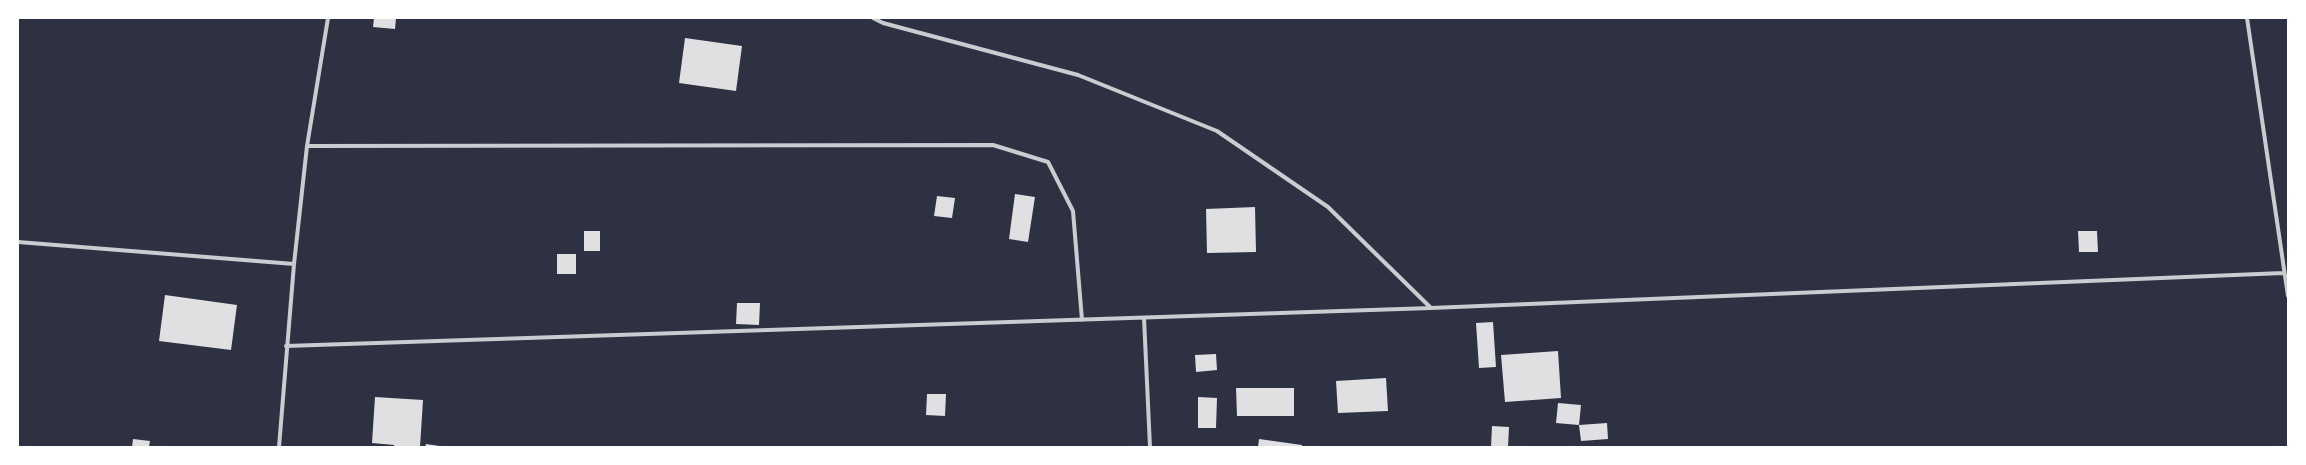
<!DOCTYPE html>
<style>
body{margin:0}
#map{position:relative;width:2306px;height:465px;overflow:hidden;background:#2d3142;font-family:"Asap Condensed",sans-serif}
canvas{display:block}
.frame{position:absolute;inset:0;border:19px solid #fff;pointer-events:none}
</style>
<div id="map">
<canvas width="2306" height="465"></canvas>
<div class="frame"></div>
</div>
<script>
const ctx = document.querySelector('canvas').getContext('2d');
ctx.lineJoin = 'round';
function paint(path, color) { ctx.fillStyle = color; ctx.fill(path, 'evenodd'); }
const toPath = rows => new Path2D(rows.map(r => 'M' + r).join(''));
function stroke(path, color, width, dash) { ctx.strokeStyle = color; ctx.lineWidth = width; ctx.lineCap = dash ? 'butt' : 'round'; ctx.setLineDash(dash || []); ctx.stroke(path); }
const building = toPath([
 [374,18,396,18,395,29,373,27],
 [685,38,742,46,736,91,679,83],
 [1015,194,1035,197,1028,242,1009,239],
 [937,196,955,198,952,218,934,216],
 [1255,207,1256,252,1207,253,1206,209],
 [584,231,600,231,600,251,584,251],
 [2078,231,2097,231,2098,252,2079,252],
 [557,254,576,254,576,274,557,274],
 [165,295,237,305,231,350,159,341],
 [737,303,760,303,759,325,736,324],
 [1493,322,1496,367,1479,368,1476,323],
 [1558,351,1561,398,1505,402,1501,355],
 [1216,354,1217,370,1196,372,1195,355],
 [1386,378,1388,411,1338,413,1336,381],
 [1236,388,1294,388,1294,416,1237,416],
 [927,394,946,394,945,416,926,415],
 [375,397,423,400,420,447,394,447,394,445,372,443],
 [1198,397,1217,398,1216,428,1198,428],
 [1558,403,1581,405,1579,425,1556,423],
 [1607,423,1608,439,1581,441,1579,425],
 [1492,426,1509,427,1508,447,1491,447],
 [133,439,150,441,149,447,132,447],
 [1259,439,1302,445,1302,447,1258,447],
 [426,444,440,446,440,447,425,447]
]);
const minor = toPath([
 [873,18,883,23,1078,75,1217,131,1328,207,1431,308],
 [2247,18,2288,296],
 [307,146,993,145,1048,162,1073,211,1082,320],
 [18,242,294,264],
 [1144,318,1150,447],
 [286,346,1431,308,2283,273],
 [279,447,294,264,307,146,328,18]
]);
paint(building, '#e0e0e3');
stroke(minor, '#caccd0', 4);
</script>
